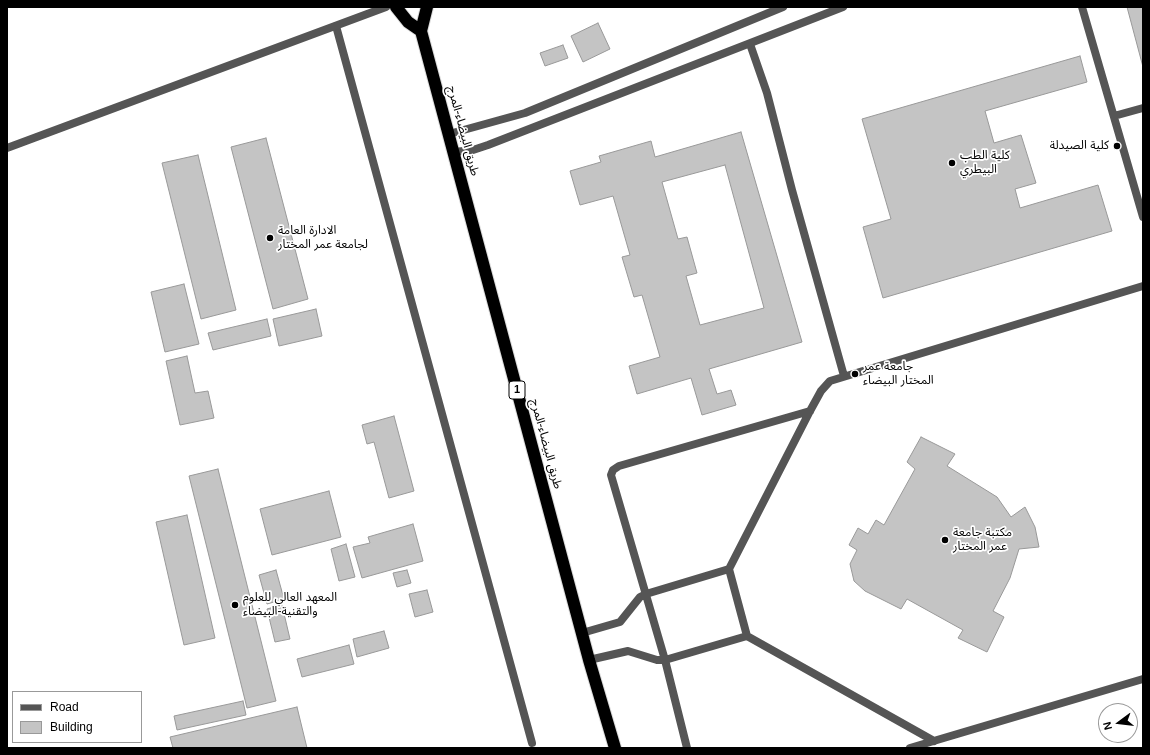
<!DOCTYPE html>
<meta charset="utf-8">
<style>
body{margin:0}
#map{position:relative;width:1150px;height:755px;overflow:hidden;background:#fff;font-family:Arial,sans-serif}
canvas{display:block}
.frame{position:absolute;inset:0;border:8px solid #000;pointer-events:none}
.legend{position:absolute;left:12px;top:691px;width:130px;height:52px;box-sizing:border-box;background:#fff;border:1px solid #999;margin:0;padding:5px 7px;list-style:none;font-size:12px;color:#000}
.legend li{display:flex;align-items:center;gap:8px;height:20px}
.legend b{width:20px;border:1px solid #999}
.north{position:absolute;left:1098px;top:703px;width:40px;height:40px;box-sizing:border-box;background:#fff;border:1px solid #999;border-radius:50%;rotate:255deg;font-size:11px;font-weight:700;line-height:16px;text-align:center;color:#000}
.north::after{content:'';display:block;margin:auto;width:14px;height:18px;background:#000;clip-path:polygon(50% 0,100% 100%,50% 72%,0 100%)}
</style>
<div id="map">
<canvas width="1150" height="755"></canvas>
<div class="frame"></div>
<ul class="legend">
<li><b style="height:5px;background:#555"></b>Road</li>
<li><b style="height:11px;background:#c4c4c4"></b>Building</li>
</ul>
<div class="north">N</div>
</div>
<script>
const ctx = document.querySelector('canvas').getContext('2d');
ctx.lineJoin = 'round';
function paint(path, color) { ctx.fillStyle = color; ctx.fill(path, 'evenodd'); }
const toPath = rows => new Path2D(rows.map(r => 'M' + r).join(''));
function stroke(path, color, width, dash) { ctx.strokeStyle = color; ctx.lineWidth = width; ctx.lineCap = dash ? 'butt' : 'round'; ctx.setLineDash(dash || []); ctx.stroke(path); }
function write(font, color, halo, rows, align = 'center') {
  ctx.font = font + ' Arial,"Noto Sans Arabic",sans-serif'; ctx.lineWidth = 3.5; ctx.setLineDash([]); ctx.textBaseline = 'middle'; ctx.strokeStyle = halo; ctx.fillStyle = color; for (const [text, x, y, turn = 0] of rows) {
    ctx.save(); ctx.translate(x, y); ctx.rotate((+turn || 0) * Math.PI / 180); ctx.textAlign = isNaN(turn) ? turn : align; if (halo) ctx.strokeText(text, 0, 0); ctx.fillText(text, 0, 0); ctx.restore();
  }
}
const building = toPath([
 [1127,7,1143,7,1143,67,1127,7],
 [598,23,610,49,583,62,571,36,598,23],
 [563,45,568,58,545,66,540,53,563,45],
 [1080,56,1087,82,985,111,994,143,1021,135,1036,183,1015,189,1020,208,1098,185,1112,231,883,298,863,227,891,219,862,119,1080,56],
 [741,132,802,342,709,369,717,394,731,390,736,405,702,415,691,378,637,394,629,366,660,357,642,295,634,297,622,257,630,255,613,196,580,205,570,171,601,162,599,156,651,141,655,157,741,132],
 [725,165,764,308,700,325,686,276,697,273,687,237,678,239,662,182,725,165],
 [266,138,308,299,273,309,231,147,266,138],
 [198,155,236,310,201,319,162,163,198,155],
 [184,284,199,344,165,352,151,292,184,284],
 [316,309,322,336,279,346,273,319,316,309],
 [267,319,271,336,213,350,208,333,267,319],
 [187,356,195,393,208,391,214,418,180,425,166,361,187,356],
 [394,416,414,491,389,498,374,442,367,444,362,425,394,416],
 [921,437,955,454,947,466,997,497,1011,517,1025,507,1035,527,1039,547,1019,549,1010,578,993,611,1004,617,987,652,958,638,963,630,907,599,901,609,865,591,854,581,850,564,857,550,849,545,858,528,868,534,876,520,884,525,915,469,907,462,921,437],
 [218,469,276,701,247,708,189,476,218,469],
 [329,491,341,537,272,555,260,509,329,491],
 [187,515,215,638,184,645,156,522,187,515],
 [413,524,423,561,362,578,353,547,370,543,368,537,413,524],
 [346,544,355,577,339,581,331,549,346,544],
 [276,570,284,599,267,604,259,575,276,570],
 [407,570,411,583,397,587,393,573,407,570],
 [427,590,433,612,415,617,409,594,427,590],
 [282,605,290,639,275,642,267,609,282,605],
 [384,631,389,648,357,657,353,639,384,631],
 [349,645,354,664,302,677,297,659,349,645],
 [243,701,246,715,177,730,174,716,243,701],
 [297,707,307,748,173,748,170,737,297,707]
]);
const lane = toPath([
 [1082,7,1143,217],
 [336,26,532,743],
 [750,44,767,93,792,190,844,376],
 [1114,116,1143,108],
 [582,633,620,622,640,597,646,594,729,569],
 [589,660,628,651,657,660,665,660,747,636],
 [934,741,747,636,729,569,810,411,821,391,830,381,1143,286],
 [687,748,665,660,611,475,613,470,619,466,810,411],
 [910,748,1143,679]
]);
const street = toPath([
 [449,134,525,113,783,7],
 [7,148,386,7],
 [454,152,473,150,488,145,843,7]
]);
const highway = toPath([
 [396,7,408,22,421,31],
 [427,7,421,31,589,660,615,748]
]);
const markers = [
 [1117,146,4,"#000"],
 [952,163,4,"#000"],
 [270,238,4,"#000"],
 [855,374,4,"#000"],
 [945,540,4,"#000"],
 [235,605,4,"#000"]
];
const shields = [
 [517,390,16]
];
const shieldNames = [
 ["1",517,390]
];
const streetNames = [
 ["طريق البيضاء-المرج",463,131,75],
 ["طريق البيضاء-المرج",546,444,75]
];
const poiNames = [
 ["كلية الصيدلة",1109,146,"right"],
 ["كلية الطب",960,156],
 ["البيطري",960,170],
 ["الادارة العامة",278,231],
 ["لجامعة عمر المختار",278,245],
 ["جامعة عمر",863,367],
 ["المختار البيضاء",863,381],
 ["مكتبة جامعة",953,533],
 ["عمر المختار",953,547],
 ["المعهد العالي للعلوم",243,598],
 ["والتقنية-البيضاء",243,612]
];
paint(building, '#c4c4c4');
stroke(building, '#999', 1);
stroke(highway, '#dbdbdb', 14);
stroke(lane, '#555', 8);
stroke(street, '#555', 8);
stroke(highway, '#000', 12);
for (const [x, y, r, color] of markers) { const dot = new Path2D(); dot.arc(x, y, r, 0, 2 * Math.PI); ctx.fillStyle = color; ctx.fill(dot); stroke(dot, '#fff', 1.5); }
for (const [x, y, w] of shields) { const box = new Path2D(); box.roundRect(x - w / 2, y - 9, w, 18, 3); ctx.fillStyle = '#fff'; ctx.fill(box); stroke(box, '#000', 1); }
write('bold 11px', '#000', null, shieldNames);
write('12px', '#000', '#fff', streetNames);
write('12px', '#000', '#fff', poiNames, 'left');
</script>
